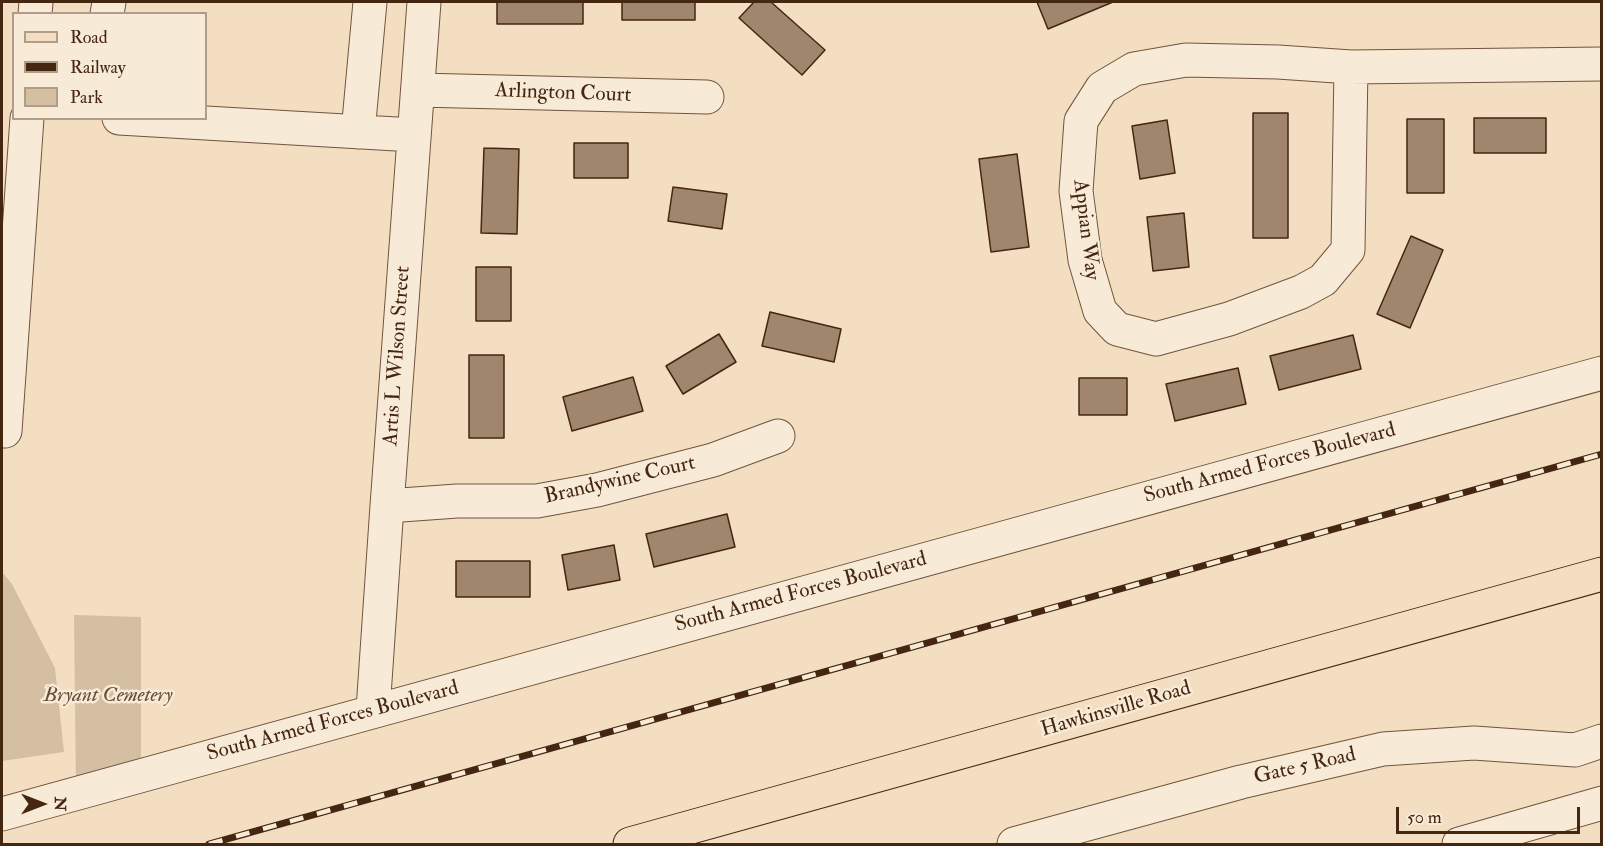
<!DOCTYPE html>
<style>
body{margin:0}
#map{position:relative;width:1603px;height:846px;overflow:hidden;background:#f3dec1;font-family:"IM FELL Double Pica",serif}
canvas{display:block}
.frame{position:absolute;inset:0;border:3px solid #452611;pointer-events:none}
.legend{position:absolute;left:12px;top:12px;width:195px;height:108px;box-sizing:border-box;background:#f7ead7;border:2px solid #b09c88;margin:0;padding:8px 10px;list-style:none;font-size:18px;color:#452611}
.legend li{display:flex;align-items:center;gap:12px;height:30px}
.legend b{width:30px;border:2px solid #b09c88}
.north{position:absolute;left:12px;top:774px;width:60px;height:60px;-webkit-text-stroke:4px #f7ead7;paint-order:stroke;rotate:90deg;font-size:16px;font-weight:700;line-height:24px;text-align:center;color:#452611}
.north::after{content:'';display:block;margin:auto;width:21px;height:27px;background:#452611;clip-path:polygon(50% 0,100% 100%,50% 72%,0 100%)}
.scale{position:absolute;left:1396px;top:807px;width:184px;height:27px;box-sizing:border-box;border:3px solid #452611;border-top:0;padding-left:8px;font-size:18px;line-height:21px;white-space:nowrap;color:#452611;-webkit-text-stroke:4px #f7ead7;paint-order:stroke}
</style>
<div id="map">
<canvas width="1603" height="846"></canvas>
<div class="frame"></div>
<ul class="legend">
<li><b style="height:8px;background:#f3dec1"></b>Road</li>
<li><b style="height:8px;background:#452611"></b>Railway</li>
<li><b style="height:16px;background:#d5bfa3"></b>Park</li>
</ul>
<div class="north">N</div>
<div class="scale">50 m</div>
</div>
<script>
const ctx = document.querySelector('canvas').getContext('2d');
ctx.lineJoin = 'round';
function paint(path, color) { ctx.fillStyle = color; ctx.fill(path, 'evenodd'); }
const toPath = rows => new Path2D(rows.map(r => 'M' + r).join(''));
function stroke(path, color, width, dash) { ctx.strokeStyle = color; ctx.lineWidth = width; ctx.lineCap = dash ? 'butt' : 'round'; ctx.setLineDash(dash || []); ctx.stroke(path); }
function write(font, color, halo, rows, align = 'center') {
  ctx.font = font + ' "IM FELL Double Pica",serif'; ctx.lineWidth = 5; ctx.setLineDash([]); ctx.textBaseline = 'middle'; ctx.strokeStyle = halo; ctx.fillStyle = color; for (const [text, x, y, turn = 0] of rows) {
    ctx.save(); ctx.translate(x, y); ctx.rotate((+turn || 0) * Math.PI / 180); ctx.textAlign = isNaN(turn) ? turn : align; if (halo) ctx.strokeText(text, 0, 0); ctx.fillText(text, 0, 0); ctx.restore();
  }
}
const green = toPath([
 [2,572,12,584,55,668,64,752,2,761],
 [74,615,141,617,141,775,76,793]
]);
const building = toPath([
 [497,2,583,2,583,24,497,24,497,2],
 [622,2,695,2,695,20,622,20,622,2],
 [754,2,771,2,825,50,802,75,739,18,754,2],
 [1037,2,1113,2,1048,29,1037,2],
 [1253,113,1288,113,1288,238,1253,238,1253,113],
 [1474,118,1546,118,1546,153,1474,153,1474,118],
 [1407,119,1444,119,1444,193,1407,193,1407,119],
 [1167,120,1175,173,1140,179,1132,126,1167,120],
 [574,143,628,143,628,178,574,178,574,143],
 [484,148,519,149,517,234,481,233,484,148],
 [1017,154,1029,247,991,252,979,159,1017,154],
 [673,187,727,194,722,229,668,221,673,187],
 [1184,213,1189,267,1153,271,1147,217,1184,213],
 [1411,236,1443,250,1410,328,1377,314,1411,236],
 [476,267,511,267,511,321,476,321,476,267],
 [770,312,841,329,834,362,762,346,770,312],
 [719,334,736,362,683,394,666,366,719,334],
 [1353,335,1361,369,1279,390,1270,356,1353,335],
 [469,355,504,355,504,438,469,438,469,355],
 [1238,368,1246,404,1175,421,1166,384,1238,368],
 [633,377,643,411,572,431,563,397,633,377],
 [1079,378,1127,378,1127,415,1079,415,1079,378],
 [727,514,735,547,654,567,646,534,727,514],
 [614,545,620,580,568,590,562,555,614,545],
 [456,561,530,561,530,597,456,597,456,561]
]);
const minor = toPath([
 [35,14,36,2],
 [107,14,109,2],
 [1186,60,1278,62,1351,67,1348,250,1323,280,1301,292,1229,319,1156,339,1117,329,1100,311,1085,260,1076,191,1081,121,1102,88,1134,69,1186,60],
 [1351,67,1602,64],
 [418,90,707,97],
 [119,118,414,135],
 [358,132,370,2],
 [5,431,27,118],
 [387,506,457,501,537,501,597,490,713,460,778,436],
 [373,710,387,506,424,2],
 [2,814,1602,373],
 [1014,844,1241,782,1383,749,1474,743,1575,750,1602,741],
 [1459,844,1602,803]
]);
const major = toPath([
 [630,844,1602,574]
]);
const rail = toPath([
 [209,844,1602,454]
]);
const streetNames = [
 ["Arlington Court",563,94,2],
 ["Appian Way",1085,230,83],
 ["Artis L Wilson Street",398,356,-86],
 ["South Armed Forces Boulevard",1270,464,-15],
 ["Brandywine Court",620,481,-13],
 ["South Armed Forces Boulevard",801,593,-15],
 ["Hawkinsville Road",1116,710,-16],
 ["South Armed Forces Boulevard",333,722,-15],
 ["Gate 5 Road",1305,767,-13]
];
const parkNames = [
 ["Bryant Cemetery",108,696]
];
paint(green, '#d5bfa3');
paint(building, '#9f866d');
stroke(building, '#452611', 1.5);
stroke(minor, '#70543d', 35);
stroke(major, '#452611', 35);
stroke(minor, '#f7ead7', 33);
stroke(major, '#f3dec1', 33);
stroke(rail, '#452611', 7);
stroke(rail, '#f7ead7', 4.5, [14]);
write('21px', '#452611', '#f7ead7', streetNames);
write('italic 21px', '#694c36', '#f7ead7', parkNames);
</script>
